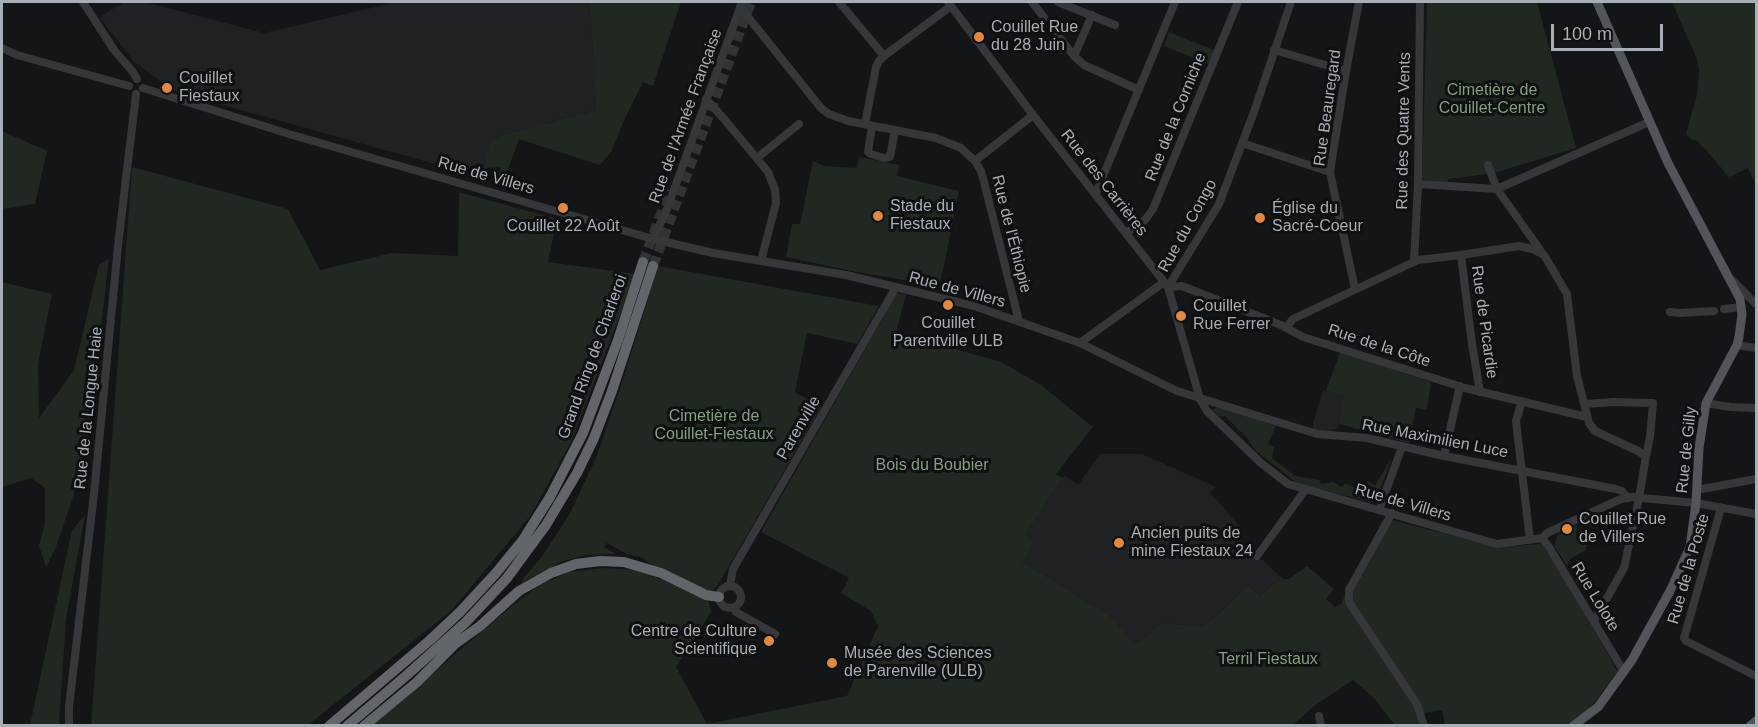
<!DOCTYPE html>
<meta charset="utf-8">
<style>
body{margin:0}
#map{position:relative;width:1758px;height:727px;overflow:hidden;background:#141516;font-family:Helvetica,sans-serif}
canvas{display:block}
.frame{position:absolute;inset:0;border:3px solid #a7aeb5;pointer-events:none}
.scale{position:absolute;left:1551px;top:24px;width:112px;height:27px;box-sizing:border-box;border:3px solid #a7aeb5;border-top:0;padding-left:8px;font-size:18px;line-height:21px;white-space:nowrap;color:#a7aeb5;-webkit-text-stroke:4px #0f1011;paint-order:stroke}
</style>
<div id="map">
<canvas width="1758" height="727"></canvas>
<div class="frame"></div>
<div class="scale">100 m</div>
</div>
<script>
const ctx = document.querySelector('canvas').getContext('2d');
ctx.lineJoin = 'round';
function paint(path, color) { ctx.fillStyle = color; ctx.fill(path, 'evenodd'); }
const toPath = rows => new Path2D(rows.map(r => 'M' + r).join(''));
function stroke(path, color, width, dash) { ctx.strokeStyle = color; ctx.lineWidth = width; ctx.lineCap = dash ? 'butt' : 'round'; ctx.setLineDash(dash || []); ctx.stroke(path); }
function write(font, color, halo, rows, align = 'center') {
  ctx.font = font + ' Helvetica,sans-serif'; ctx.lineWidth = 6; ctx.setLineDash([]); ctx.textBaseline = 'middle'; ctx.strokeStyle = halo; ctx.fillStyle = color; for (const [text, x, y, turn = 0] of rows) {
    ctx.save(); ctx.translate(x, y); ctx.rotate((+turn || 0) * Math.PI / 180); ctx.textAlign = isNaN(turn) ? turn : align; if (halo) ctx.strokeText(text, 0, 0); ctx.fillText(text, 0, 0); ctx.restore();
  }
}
const built = toPath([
 [125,2,144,2,264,33,397,2,590,2,596,110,499,136,489,146,484,168,464,172,176,92,135,63,100,18,107,12],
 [1323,391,1345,394,1338,428,1326,432,1313,430,1313,423],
 [1100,454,1142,454,1216,487,1210,492,1242,529,1237,534,1251,553,1263,560,1283,579,1274,584,1260,596,1248,586,1204,627,1161,623,1146,639,1134,643,1110,616,1023,562,1032,542,1026,534,1063,478,1065,476,1078,485]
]);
const green = toPath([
 [590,2,681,2,653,86,643,82,625,118,611,152,600,165,519,139,506,175,502,173,498,176,501,167,484,168,489,145,499,136,596,110],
 [1427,2,1537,2,1576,148,1494,173,1449,179,1447,182,1423,180,1422,178],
 [1672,2,1756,2,1756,186,1748,168,1729,177,1706,150,1696,140,1691,139,1686,134,1697,95,1699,71,1697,59],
 [1169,32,1216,51,1211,65,1164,46],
 [2,131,47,151,35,204,2,209],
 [859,157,899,165,897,176,959,191,944,265,939,286,852,271,786,257,792,224,800,224,813,161,824,166,857,168],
 [132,167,288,209,320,270,392,253,458,256,459,192,557,219,548,262,636,274,571,442,531,515,452,610,308,725,91,726],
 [109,259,85,461,56,547,46,567,39,546,45,523,45,488,31,478,2,487,2,282,52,294,38,364,39,418,74,370,99,264],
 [658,266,879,306,857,344,807,333,795,392,821,407,718,585,714,589,709,591,655,567,643,558,627,554,607,543,604,547,616,554,586,555,560,562,550,568,522,583,523,579,543,555,569,515,596,458,623,380],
 [897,293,906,294,896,332,1001,362,1041,385,1093,427,1056,474,1063,478,1026,534,1033,541,1023,562,1110,616,1134,643,1146,638,1161,623,1204,627,1248,586,1260,596,1274,584,1283,579,1289,579,1307,566,1334,589,1326,599,1335,607,1342,603,1345,594,1384,518,1497,547,1542,544,1563,576,1618,672,1589,709,1566,726,1445,725,1442,710,1424,713,1420,725,1395,725,1374,698,1353,680,1314,706,1292,726,371,726,508,609,539,585,569,572,604,568,638,570,708,599,711,612,676,667,707,724,847,696,878,626,871,611,841,593,849,578,761,532,883,318,893,296],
 [1340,352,1431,382,1427,410,1416,408,1409,443,1339,424,1344,395,1326,391],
 [1221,408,1276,426,1268,444,1274,447,1272,458,1295,476,1320,480,1321,484,1333,482,1342,487,1345,483,1358,489,1366,485,1368,481,1375,485,1392,458,1375,503,1298,484,1256,451,1246,437,1225,416,1220,417,1212,409],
 [85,515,66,619,59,725,30,725,72,530],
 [1577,525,1576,538,1588,540,1586,550,1570,559,1567,566,1555,547,1555,542,1558,534]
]);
const highwayTunnel = toPath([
 [643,262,670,190],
 [653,266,751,2]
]);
const minor = toPath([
 [83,2,114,50,133,72,137,79],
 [839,2,884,56],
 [948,2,1033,115,1168,287,1200,399,1207,411,1261,463,1288,484,1497,544,1542,538,1547,533,1621,499,1632,497,1696,503,1756,514],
 [1032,2,1074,56,1084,65,1139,90],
 [1058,2,1115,25],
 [740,7,821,108,829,114,848,121,936,138,961,148,975,161,981,171,984,182,1019,321],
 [2,48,17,55,129,86],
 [1274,50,1346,71],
 [1074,56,1092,15],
 [143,88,289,134,653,239,713,253,846,275,974,306,1080,343,1177,391,1317,434,1367,438,1444,456,1616,489,1622,491,1628,498],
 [706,99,725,120,768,172,775,190,776,203,761,261],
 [865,124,876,67,879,61,884,56,951,6],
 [872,126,868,152,871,154,884,158,890,157,895,130],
 [1242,143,1330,172],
 [757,158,799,124],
 [975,161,1033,115],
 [1488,165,1497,189,1543,254],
 [1418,184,1497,189,1649,122],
 [1096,193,1175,2],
 [1126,233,1145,220,1153,209,1238,2],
 [653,239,667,209,742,2],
 [1461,255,1472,344,1480,392],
 [1414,262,1418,184,1420,2],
 [1732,280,1756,304],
 [1168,287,1182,286,1281,325,1303,337,1465,388,1587,417],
 [1168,287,1219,204,1254,112,1291,2],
 [1355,289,1330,172,1346,71,1359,2],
 [1724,309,1741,307],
 [1670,312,1680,313,1714,311],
 [1286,328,1293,319,1418,260,1461,255,1519,246,1532,249,1544,255,1567,294,1577,376,1589,423,1595,431,1638,451,1646,456,1639,498,1624,568,1594,621],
 [1080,343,1164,282],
 [1737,345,1756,348],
 [1522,401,1516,421,1530,540],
 [1706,403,1730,407,1756,408],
 [1585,404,1613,402,1653,403,1650,437,1646,456],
 [1444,456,1460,386],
 [1697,490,1756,479],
 [1721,508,1684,638,1686,641,1756,676],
 [1379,510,1402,447],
 [1392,513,1349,590,1349,602,1417,704,1424,726],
 [1542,538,1549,547,1624,672],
 [1257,556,1306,489],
 [730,585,733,569,896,287],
 '719 597a11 11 0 1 1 22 0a11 11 0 1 1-22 0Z',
 [734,607,736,612,775,634],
 [1319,716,1321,726],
 [69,726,69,707,94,494,118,246,136,94]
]);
const major = toPath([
 [1573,726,1598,707,1632,660,1670,591,1690,547,1696,503,1699,448,1706,403,1737,345,1739,337,1742,314,1740,299,1668,163,1597,2],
 [1750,726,1756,721]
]);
const highway = toPath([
 [329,726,429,641,460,612,496,573,523,540,550,497,583,433,618,340,643,262],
 [347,726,407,675,466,622,507,578,546,525,577,473,594,438,612,391,653,266],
 [364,726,417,682,455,644,480,626,519,591,551,573,576,564,600,561,624,562,661,573,706,595,719,597]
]);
const markers = [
 [979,37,6,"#e18941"],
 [167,88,6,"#e18941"],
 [563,208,6,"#e18941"],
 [878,216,6,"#e18941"],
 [1260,218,6,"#e18941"],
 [948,305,6,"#e18941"],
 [1181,316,6,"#e18941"],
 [1567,529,6,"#e18941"],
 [1119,543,6,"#e18941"],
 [769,641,6,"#e18941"],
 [832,663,6,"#e18941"]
];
const poiNames = [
 ["Couillet Rue",991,28],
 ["du 28 Juin",991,46],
 ["Couillet",179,79],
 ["Fiestaux",179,97],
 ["Stade du",890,207],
 ["Fiestaux",890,225],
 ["Église du",1272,209],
 ["Sacré-Coeur",1272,227],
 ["Couillet 22 Août",563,227,"center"],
 ["Couillet",1193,307],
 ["Rue Ferrer",1193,325],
 ["Couillet",948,324,"center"],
 ["Parentville ULB",948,342,"center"],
 ["Couillet Rue",1579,520],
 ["de Villers",1579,538],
 ["Ancien puits de",1131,534],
 ["mine Fiestaux 24",1131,552],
 ["Centre de Culture",757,632,"right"],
 ["Scientifique",757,650,"right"],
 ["Musée des Sciences",844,654],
 ["de Parenville (ULB)",844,672]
];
const parkNames = [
 ["Cimetière de",1492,91],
 ["Couillet-Centre",1492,109],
 ["Cimetière de",714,417],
 ["Couillet-Fiestaux",714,435],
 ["Bois du Boubier",932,466],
 ["Terril Fiestaux",1268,660]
];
const streetNames = [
 ["Rue Beauregard",1328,108,-82],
 ["Rue de l'Armée Française",686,116,-70],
 ["Rue de la Corniche",1176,117,-68],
 ["Rue des Quatre Vents",1404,131,-89],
 ["Rue de Villers",486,176,16],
 ["Rue des Carrières",1104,183,52],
 ["Rue du Congo",1188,226,-61],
 ["Rue de l'Éthiopie",1011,234,76],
 ["Rue de Villers",957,290,15],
 ["Rue de Picardie",1484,322,82],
 ["Rue de la Côte",1379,346,18],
 ["Grand Ring de Charleroi",593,357,-70],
 ["Rue de la Longue Haie",89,408,-84],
 ["Parenville",799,428,-60],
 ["Rue Maximilien Luce",1435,439,11],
 ["Rue de Gilly",1687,450,-84],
 ["Rue de Villers",1403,503,16],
 ["Rue de la Poste",1689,569,-74],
 ["Rue Lolote",1595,597,59]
];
paint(built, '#202123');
paint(green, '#212821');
stroke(highwayTunnel, '#313436', 10, [10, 5]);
stroke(minor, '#36373a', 8);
stroke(major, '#525559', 9);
stroke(highway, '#62666b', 10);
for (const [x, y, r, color] of markers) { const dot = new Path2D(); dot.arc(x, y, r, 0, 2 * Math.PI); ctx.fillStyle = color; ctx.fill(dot); stroke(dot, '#0f1011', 2); }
write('16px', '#a7aeb5', '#0f1011', poiNames, 'left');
write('16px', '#859e80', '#0f1011', parkNames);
write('16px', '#a7aeb5', '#0f1011', streetNames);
</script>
